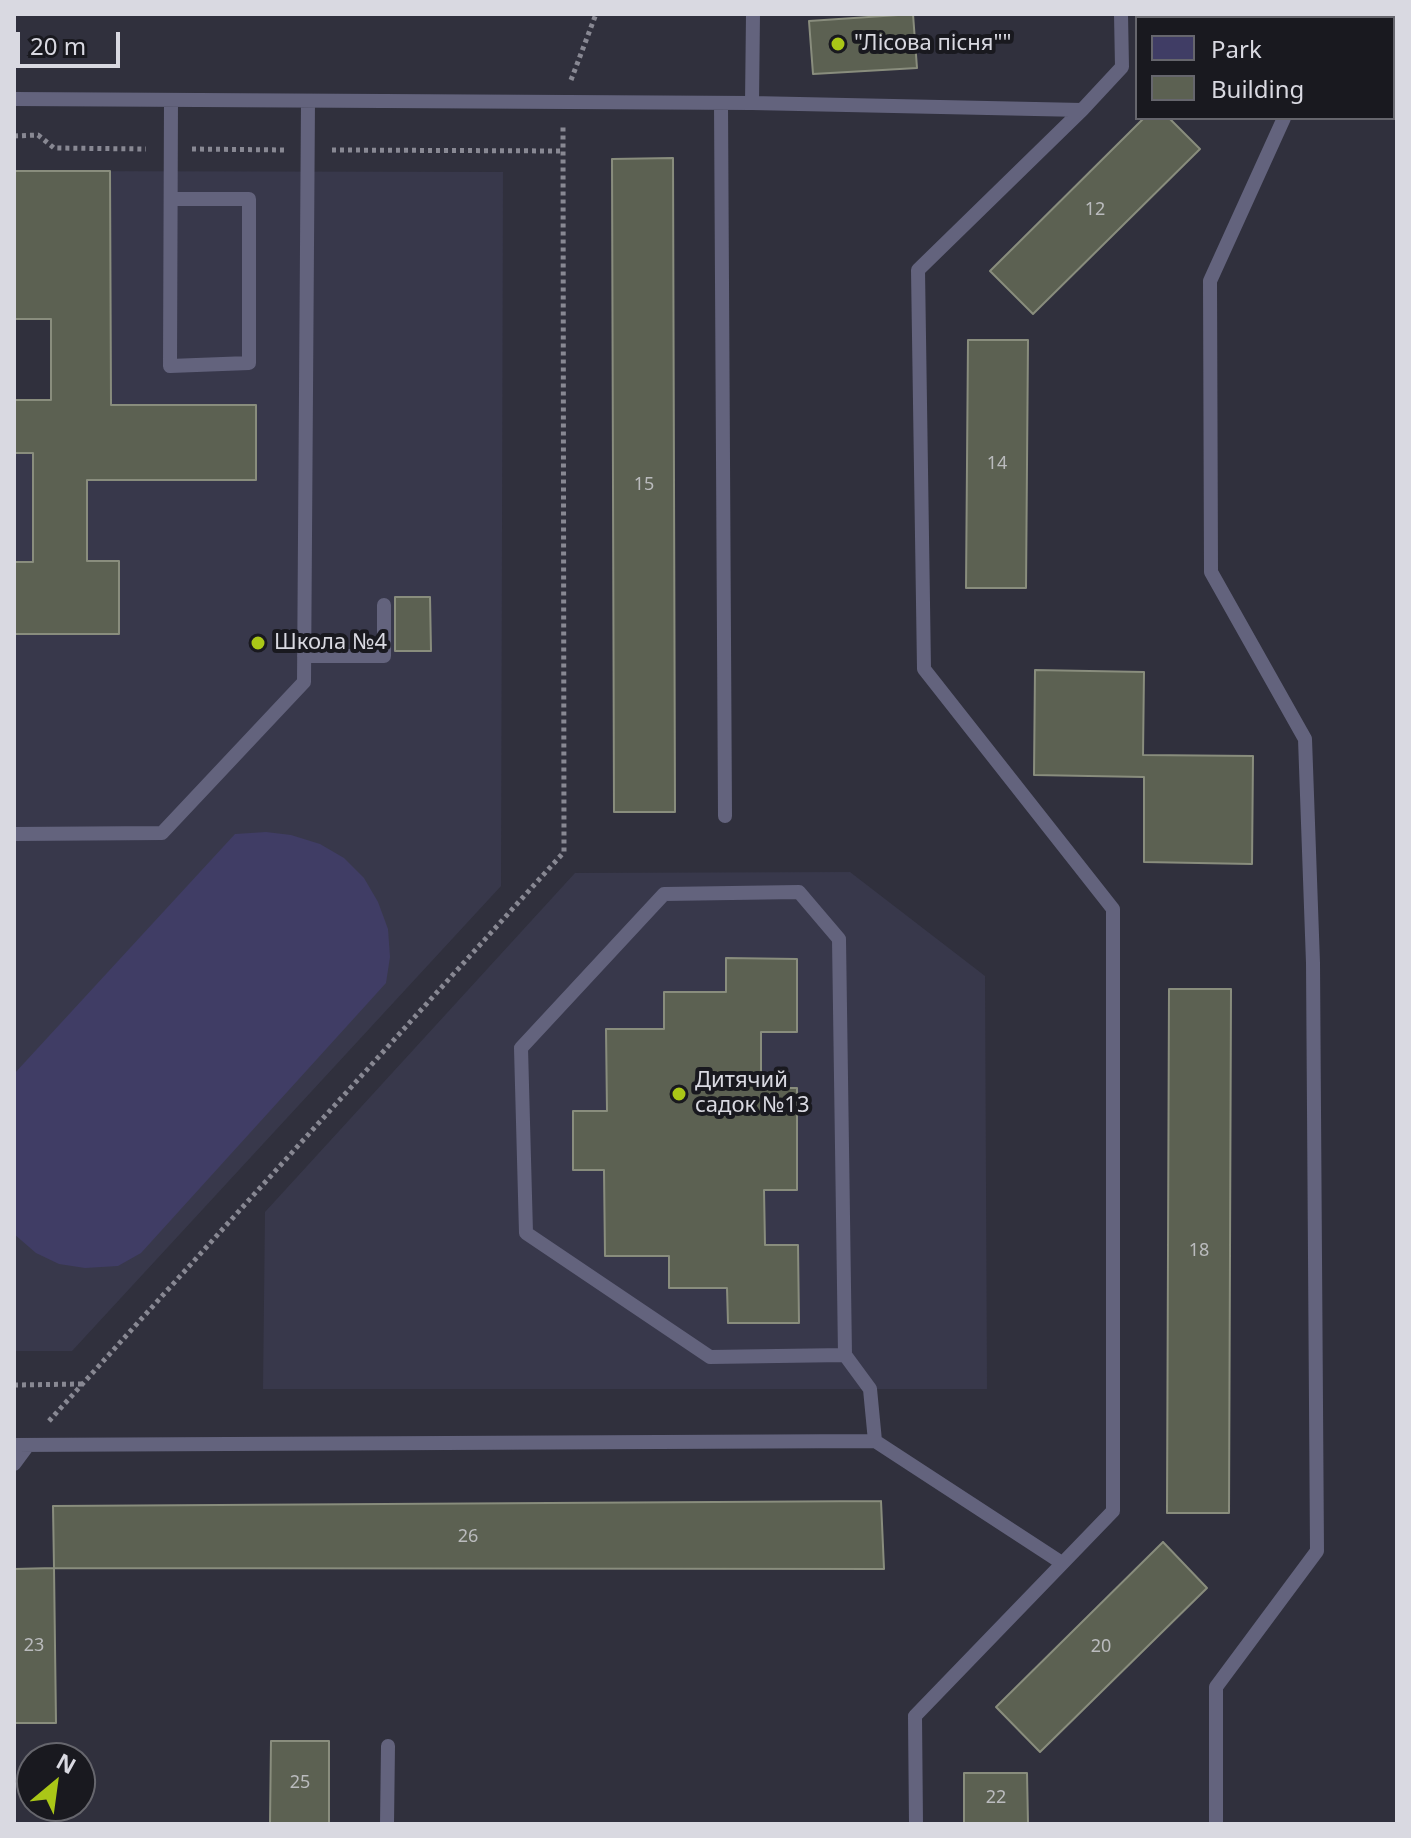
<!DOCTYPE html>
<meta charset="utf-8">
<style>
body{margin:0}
#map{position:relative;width:1411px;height:1838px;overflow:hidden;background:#30303d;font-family:"Noto Sans",sans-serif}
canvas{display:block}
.frame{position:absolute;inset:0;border:16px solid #d9d9e1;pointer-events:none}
.legend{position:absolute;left:1135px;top:16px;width:260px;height:104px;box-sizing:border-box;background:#19191f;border:2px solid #66666d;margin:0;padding:10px 14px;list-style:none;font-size:24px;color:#d9d9e1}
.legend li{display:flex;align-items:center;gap:16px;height:40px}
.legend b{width:40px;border:2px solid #66666d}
.north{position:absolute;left:16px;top:1742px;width:80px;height:80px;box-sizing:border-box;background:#19191f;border:2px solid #66666d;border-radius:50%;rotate:29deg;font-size:22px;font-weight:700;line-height:32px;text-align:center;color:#d9d9e1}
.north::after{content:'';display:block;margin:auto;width:28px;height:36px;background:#aac717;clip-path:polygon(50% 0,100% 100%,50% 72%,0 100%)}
.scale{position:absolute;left:16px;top:32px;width:104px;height:36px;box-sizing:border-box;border:4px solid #d9d9e1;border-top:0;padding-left:10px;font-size:24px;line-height:28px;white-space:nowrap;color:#d9d9e1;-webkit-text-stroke:6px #19191f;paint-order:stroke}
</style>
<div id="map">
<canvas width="1411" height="1838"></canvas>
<div class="frame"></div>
<ul class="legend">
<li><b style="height:22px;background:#403d65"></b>Park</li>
<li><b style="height:22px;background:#5c6152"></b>Building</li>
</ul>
<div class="north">N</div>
<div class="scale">20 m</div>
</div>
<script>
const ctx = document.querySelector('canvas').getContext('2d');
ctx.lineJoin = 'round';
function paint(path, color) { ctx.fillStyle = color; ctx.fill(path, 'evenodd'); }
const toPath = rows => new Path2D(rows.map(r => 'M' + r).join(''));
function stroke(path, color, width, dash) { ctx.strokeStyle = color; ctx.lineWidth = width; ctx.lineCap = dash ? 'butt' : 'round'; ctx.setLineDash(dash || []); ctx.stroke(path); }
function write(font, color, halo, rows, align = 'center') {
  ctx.font = font + ' "Noto Sans",sans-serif'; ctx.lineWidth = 8; ctx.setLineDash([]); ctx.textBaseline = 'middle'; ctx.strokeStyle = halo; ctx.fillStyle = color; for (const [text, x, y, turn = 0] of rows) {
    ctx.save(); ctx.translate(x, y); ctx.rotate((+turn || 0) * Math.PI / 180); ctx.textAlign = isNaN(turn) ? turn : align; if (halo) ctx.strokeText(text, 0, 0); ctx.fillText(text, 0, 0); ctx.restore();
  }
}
const built = toPath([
 [14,171,503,172,501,886,72,1351,14,1351,14,400,51,399,51,319,14,319],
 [850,872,985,976,987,1389,263,1389,265,1212,575,873]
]);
const green = toPath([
 [266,832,291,835,320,844,344,858,364,878,378,902,388,929,390,957,386,983,141,1253,118,1266,85,1268,59,1264,36,1253,14,1234,14,1074,235,834]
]);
const building = toPath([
 [913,14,917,68,813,74,809,21,913,14],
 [1165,14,1228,14,1228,18,1165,18,1165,14],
 [1144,118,1169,118,1200,149,1033,314,990,271,1144,118],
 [673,158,675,812,614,812,612,159,673,158],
 [14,171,110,171,111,405,256,405,256,480,87,480,87,561,119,561,119,634,14,634,14,562,33,562,33,453,14,453,14,400,51,400,51,319,14,319,14,171],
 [968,340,1028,340,1026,588,966,588,968,340],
 [395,597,430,597,431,651,395,651,395,597],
 [1035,670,1144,672,1143,755,1253,756,1252,864,1144,862,1144,777,1034,775,1035,670],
 [726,958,797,959,797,1032,761,1032,761,1088,797,1088,797,1190,764,1190,765,1245,798,1245,799,1323,728,1323,727,1288,669,1288,669,1256,605,1256,604,1170,573,1170,573,1111,607,1111,606,1029,664,1029,664,992,726,992,726,958],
 [1169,989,1231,989,1229,1513,1167,1513,1169,989],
 [881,1501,884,1569,54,1568,53,1506,881,1501],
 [1163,1542,1207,1588,1040,1752,996,1707,1163,1542],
 [54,1568,56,1723,14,1723,14,1569,54,1568],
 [271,1741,329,1741,329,1824,270,1824,271,1741],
 [964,1773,1027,1773,1028,1824,964,1824,964,1773]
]);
const path = toPath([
 [571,80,596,14],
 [14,136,38,135,54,148,146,149],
 [192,149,286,150],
 [332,150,563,151],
 [14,1385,82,1384],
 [49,1421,564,852,563,125]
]);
const service = toPath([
 [1309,14,1309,18],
 [14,99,752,103,1082,110],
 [752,103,753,14],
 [721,104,725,816],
 [171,199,249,199,249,363,170,366,171,100],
 [304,656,384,656,384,605],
 [14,834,162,833,304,682,308,101],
 [845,1355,710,1357,526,1233,521,1048,664,894,799,892,839,939,845,1355,870,1389,875,1441],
 [14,1445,875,1441,1062,1563],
 [14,1464,28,1445],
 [387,1824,388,1746],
 [916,1824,915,1716,1113,1511,1113,909,924,669,918,270,1082,110,1122,67,1121,14],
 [1216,1824,1216,1687,1317,1551,1313,963,1305,739,1211,572,1210,281,1284,118]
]);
const markers = [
 [838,44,8,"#aac717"],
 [258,643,8,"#aac717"],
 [679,1094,8,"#aac717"]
];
const numberNames = [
 ["12",1095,210],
 ["14",997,464],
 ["15",644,485],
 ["18",1199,1251],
 ["26",468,1537],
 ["23",34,1646],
 ["20",1101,1647],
 ["25",300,1783],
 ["22",996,1798]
];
const poiNames = [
 ["\"Лісова пісня\"\"",854,44],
 ["Школа №4",274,643],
 ["Дитячий",695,1081],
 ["садок №13",695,1106]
];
paint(built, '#38384b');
paint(green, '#403d65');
paint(building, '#5c6152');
stroke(building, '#898d7d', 2);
stroke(path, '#888893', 5, [4, 4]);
stroke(service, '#63637d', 14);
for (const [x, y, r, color] of markers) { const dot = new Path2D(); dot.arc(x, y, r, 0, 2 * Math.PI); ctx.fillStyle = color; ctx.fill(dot); stroke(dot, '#19191f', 3); }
write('18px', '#babbbd', null, numberNames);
write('22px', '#d9d9e1', '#19191f', poiNames, 'left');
</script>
